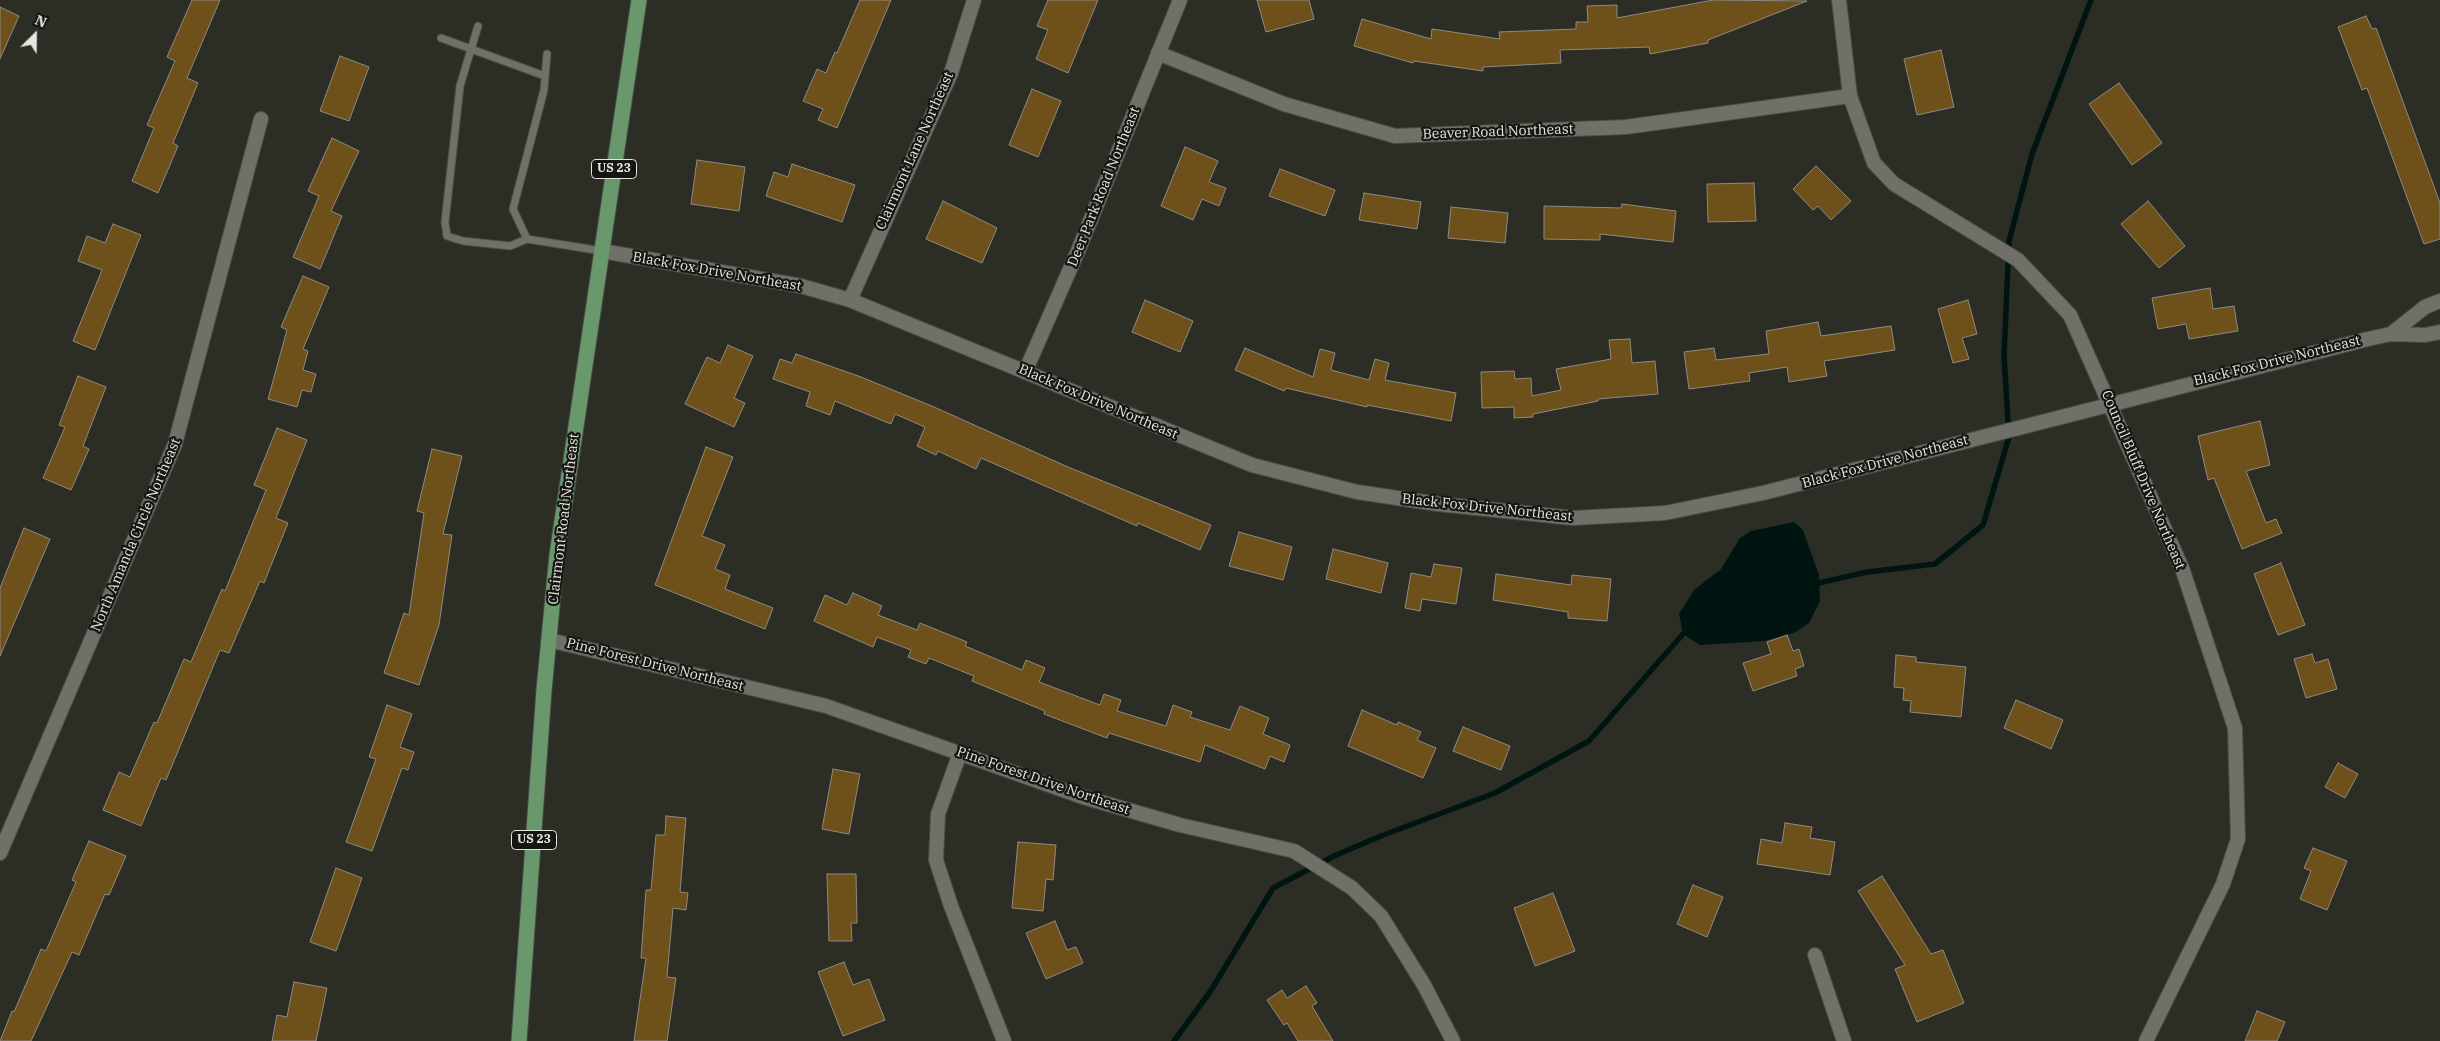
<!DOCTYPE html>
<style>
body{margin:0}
#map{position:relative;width:2440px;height:1041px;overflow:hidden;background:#2c2e26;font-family:"IBM Plex Serif",serif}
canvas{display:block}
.north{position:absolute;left:10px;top:10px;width:50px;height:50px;-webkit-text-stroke:4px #151512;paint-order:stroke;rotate:23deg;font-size:14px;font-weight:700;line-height:20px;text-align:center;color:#e5e6e1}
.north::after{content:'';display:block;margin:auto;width:18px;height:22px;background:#e5e6e1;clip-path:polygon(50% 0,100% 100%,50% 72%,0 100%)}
</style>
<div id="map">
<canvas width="2440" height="1041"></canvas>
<div class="north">N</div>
</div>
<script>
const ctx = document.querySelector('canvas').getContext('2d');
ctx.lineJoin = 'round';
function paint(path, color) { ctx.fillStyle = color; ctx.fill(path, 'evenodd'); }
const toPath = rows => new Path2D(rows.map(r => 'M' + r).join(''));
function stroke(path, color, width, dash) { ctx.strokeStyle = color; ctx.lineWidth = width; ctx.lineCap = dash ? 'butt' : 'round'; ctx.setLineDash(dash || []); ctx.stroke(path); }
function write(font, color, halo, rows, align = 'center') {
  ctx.font = font + ' "IBM Plex Serif",serif'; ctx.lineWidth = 4.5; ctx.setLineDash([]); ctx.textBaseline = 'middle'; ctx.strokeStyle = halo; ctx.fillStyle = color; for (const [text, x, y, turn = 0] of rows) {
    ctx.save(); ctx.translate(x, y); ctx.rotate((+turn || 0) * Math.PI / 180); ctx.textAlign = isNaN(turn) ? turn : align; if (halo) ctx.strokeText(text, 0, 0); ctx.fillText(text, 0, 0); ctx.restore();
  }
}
const water = toPath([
 [1794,522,1803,530,1819,575,1820,601,1809,623,1794,633,1765,641,1700,645,1683,634,1679,614,1694,590,1721,569,1740,538,1751,531]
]);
const stream = toPath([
 [1819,583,1867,572,1935,564,1983,525,2009,437,2004,356,2009,241,2032,154,2091,0],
 [1174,1041,1210,992,1273,888,1334,856,1381,836,1495,793,1589,741,1683,634]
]);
const building = toPath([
 [192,0,220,0,187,78,198,83,173,143,178,146,158,193,132,181,154,128,147,125,175,61,167,57,192,0],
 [860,0,891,0,837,128,818,120,823,109,803,101,817,69,826,73,835,52,837,53,860,0],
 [1048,0,1098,0,1068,73,1036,59,1048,30,1037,26,1048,0],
 [1257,0,1309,0,1314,19,1266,32,1257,0],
 [1713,0,1807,1,1708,40,1708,43,1650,54,1649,47,1560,50,1561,63,1483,67,1483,71,1414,61,1413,63,1354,46,1362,19,1431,39,1432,29,1500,39,1499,32,1576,29,1576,22,1588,22,1587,6,1617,5,1617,18,1713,0],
 [0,7,19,16,0,59,0,7],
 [2366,16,2372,29,2376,28,2440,203,2440,239,2424,244,2367,88,2362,90,2338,27,2366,16],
 [1941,50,1954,107,1917,115,1904,59,1941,50],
 [340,56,369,67,349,121,320,111,340,56],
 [2119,83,2162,143,2132,165,2089,104,2119,83],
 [1032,89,1061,101,1038,157,1009,145,1032,89],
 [332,138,359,151,331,211,342,216,320,269,293,257,319,196,308,191,332,138],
 [1185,147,1218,161,1209,182,1226,188,1219,206,1202,199,1193,220,1161,206,1185,147],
 [697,160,745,167,739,211,691,204,697,160],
 [792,164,855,185,842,222,766,196,774,172,788,177,792,164],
 [1816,166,1851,201,1831,220,1818,206,1813,210,1793,189,1816,166],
 [1280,169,1335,190,1325,216,1269,196,1280,169],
 [1754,183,1756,221,1708,222,1707,184,1754,183],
 [1364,193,1421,202,1417,229,1359,220,1364,193],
 [943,201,997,228,982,263,926,239,943,201],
 [2148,201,2185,246,2159,268,2121,224,2148,201],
 [1622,204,1676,211,1673,242,1600,234,1600,240,1544,239,1544,206,1621,208,1622,204],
 [1451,207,1508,213,1505,243,1448,238,1451,207],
 [113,224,141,235,95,350,73,341,102,270,78,261,87,236,105,243,113,224],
 [303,276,329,287,303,349,308,351,303,370,316,374,311,392,302,390,297,407,268,399,287,330,281,327,303,276],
 [2210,288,2213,309,2234,306,2238,331,2189,339,2186,324,2158,329,2152,298,2210,288],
 [1145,300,1193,321,1180,352,1132,332,1145,300],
 [1968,300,1977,334,1962,338,1969,359,1953,363,1938,309,1968,300],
 [1818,322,1821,336,1891,326,1895,350,1824,361,1827,376,1789,382,1787,367,1749,373,1750,381,1689,389,1684,352,1714,348,1716,360,1769,354,1766,331,1818,322],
 [1630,339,1632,363,1655,361,1658,394,1598,399,1598,401,1533,414,1533,417,1514,418,1514,407,1482,408,1481,372,1514,371,1515,379,1531,378,1532,396,1561,390,1556,369,1611,359,1609,340,1630,339],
 [728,345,753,356,734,398,745,403,734,427,685,404,707,357,720,363,728,345],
 [1245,348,1313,377,1320,349,1335,353,1331,370,1369,380,1375,359,1389,363,1385,380,1456,393,1451,421,1367,405,1367,407,1286,388,1284,391,1235,370,1245,348],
 [796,354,861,377,934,407,1068,467,1211,525,1200,550,1138,523,1137,526,981,458,976,469,938,451,936,455,917,446,925,427,895,414,891,424,835,401,830,415,806,406,810,392,773,379,780,359,792,363,796,354],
 [78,376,106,387,83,446,89,449,71,490,43,478,65,427,59,425,78,376],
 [2260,421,2270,465,2246,471,2266,523,2276,519,2282,533,2242,549,2214,478,2208,480,2198,436,2260,421],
 [277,428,307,440,276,518,288,523,264,583,260,581,229,653,220,650,166,780,161,778,141,826,103,810,119,772,130,777,154,722,157,723,184,659,191,662,222,589,225,591,266,490,254,485,277,428],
 [706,447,733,457,702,536,725,545,715,569,730,575,725,589,773,608,765,629,655,585,706,447],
 [432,449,462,456,443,534,452,535,439,625,419,685,384,673,404,613,409,615,424,513,417,511,432,449],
 [24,528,50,539,0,656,0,588,24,528],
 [1239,532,1292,547,1283,580,1229,566,1239,532],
 [1333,549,1388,563,1381,593,1326,579,1333,549],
 [2281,563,2305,625,2278,635,2254,574,2281,563],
 [1434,564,1462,568,1456,604,1422,599,1420,611,1405,608,1411,573,1431,577,1434,564],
 [1496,574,1571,585,1572,575,1611,579,1607,621,1568,618,1568,612,1493,600,1496,574],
 [853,593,882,606,878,615,917,630,920,623,967,642,965,646,1022,670,1026,660,1045,668,1039,682,1100,705,1104,694,1121,700,1117,711,1166,726,1173,705,1192,712,1190,717,1230,730,1240,706,1269,718,1263,734,1290,745,1284,762,1270,756,1265,769,1205,745,1200,762,1109,733,1107,738,1044,714,1045,711,972,681,974,676,929,658,926,664,908,657,911,650,877,637,873,647,814,621,825,595,847,605,853,593],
 [1787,635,1793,651,1799,649,1804,666,1795,669,1797,676,1753,691,1743,663,1771,654,1767,642,1787,635],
 [2312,654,2315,663,2328,659,2337,689,2306,698,2294,659,2312,654],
 [1896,655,1916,657,1916,662,1966,667,1961,717,1910,712,1911,701,1903,700,1904,688,1894,687,1896,655],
 [2016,700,2063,720,2051,749,2004,728,2016,700],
 [387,705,412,714,400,747,414,752,408,770,402,768,372,851,346,842,376,759,369,757,387,705],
 [1362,710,1397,725,1398,722,1421,732,1417,740,1436,748,1423,778,1348,746,1362,710],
 [1463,727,1510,746,1501,770,1453,751,1463,727],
 [2338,763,2358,774,2345,798,2325,787,2338,763],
 [833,769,860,774,849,834,822,829,833,769],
 [666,816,686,818,680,892,688,893,686,910,673,908,667,977,676,978,667,1041,634,1041,646,958,641,958,646,890,651,890,656,835,665,835,666,816],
 [1785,823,1812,827,1810,838,1835,842,1830,875,1757,864,1761,839,1782,843,1785,823],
 [89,841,126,856,109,895,105,894,79,955,72,952,31,1041,0,1041,12,1011,14,1012,41,949,46,951,76,882,72,880,89,841],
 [1018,842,1056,845,1053,880,1046,879,1043,911,1012,908,1018,842],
 [2313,848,2347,861,2327,910,2300,899,2311,871,2304,868,2313,848],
 [336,868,362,878,336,951,310,942,336,868],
 [827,874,856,874,857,923,851,923,852,941,829,941,827,874],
 [1882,876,1931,954,1943,950,1964,1003,1917,1022,1895,969,1905,965,1858,891,1882,876],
 [1693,885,1723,897,1707,937,1677,924,1693,885],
 [1553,893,1575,951,1535,966,1514,908,1553,893],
 [1055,921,1067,950,1076,947,1083,963,1046,979,1026,933,1055,921],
 [844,962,853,985,869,979,885,1020,843,1036,818,972,844,962],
 [294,982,327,988,316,1041,272,1041,277,1015,287,1017,294,982],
 [1306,986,1317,1003,1312,1006,1333,1041,1298,1041,1287,1023,1284,1025,1267,1000,1282,990,1287,998,1306,986],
 [2257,1011,2285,1022,2277,1041,2245,1041,2257,1011]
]);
const lane = toPath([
 [478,26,460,86,445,222,447,236,463,241,510,246,527,239,602,251],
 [441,38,545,76],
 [527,239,513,209,544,90,547,54]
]);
const street = toPath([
 [1839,0,1850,96,1874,163,1894,184,2018,260,2070,315,2182,568,2235,728,2238,839,2223,884,2146,1041],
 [1158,53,1284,104,1395,136,1626,127,1850,96],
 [602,251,801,286,850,300,1252,465,1357,492,1438,504,1573,518,1665,513,1763,493,2368,339,2391,334,2425,335,2440,332],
 [850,300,951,73,974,0],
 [2391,334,2425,307,2440,301],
 [1025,372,1078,251,1180,0],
 [549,640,826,706,1080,796,1180,825,1294,851,1352,888,1381,916,1424,985,1453,1041],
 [960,753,938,814,936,860,951,906,1004,1041],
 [0,853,175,444,261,119],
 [1815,955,1844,1041]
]);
const primary = toPath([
 [519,1041,544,690,557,555,639,0]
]);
const shields = [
 [614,169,45],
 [534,840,45]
];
const shieldNames = [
 ["US 23",614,169],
 ["US 23",534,840]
];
const streetNames = [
 ["Beaver Road Northeast",1498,132,-2],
 ["Clairmont Lane Northeast",915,151,-66],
 ["Deer Park Road Northeast",1104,187,-68],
 ["Black Fox Drive Northeast",717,272,10],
 ["Black Fox Drive Northeast",2277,361,-14],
 ["Black Fox Drive Northeast",1098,402,23],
 ["Black Fox Drive Northeast",1885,462,-15],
 ["Council Bluff Drive Northeast",2143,480,67],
 ["Black Fox Drive Northeast",1487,508,6],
 ["Clairmont Road Northeast",564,519,-83],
 ["North Amanda Circle Northeast",136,535,-67],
 ["Pine Forest Drive Northeast",655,665,14],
 ["Pine Forest Drive Northeast",1043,781,19]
];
paint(water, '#001512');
stroke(stream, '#001512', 5.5);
paint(building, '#6d501a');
stroke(building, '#8f8a82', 1);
stroke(lane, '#4b4c46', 9);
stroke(street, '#4b4c46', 16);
stroke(primary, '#4b4c46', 17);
stroke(lane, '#6f7068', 7);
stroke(street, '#6f7068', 14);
stroke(primary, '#69986d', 15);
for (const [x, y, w] of shields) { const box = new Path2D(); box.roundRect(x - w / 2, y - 9.5, w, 19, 4); ctx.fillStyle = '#151512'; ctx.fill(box); stroke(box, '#e5e6e1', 1); }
write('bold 12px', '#e5e6e1', null, shieldNames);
write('14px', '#e5e6e1', '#151512', streetNames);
</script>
